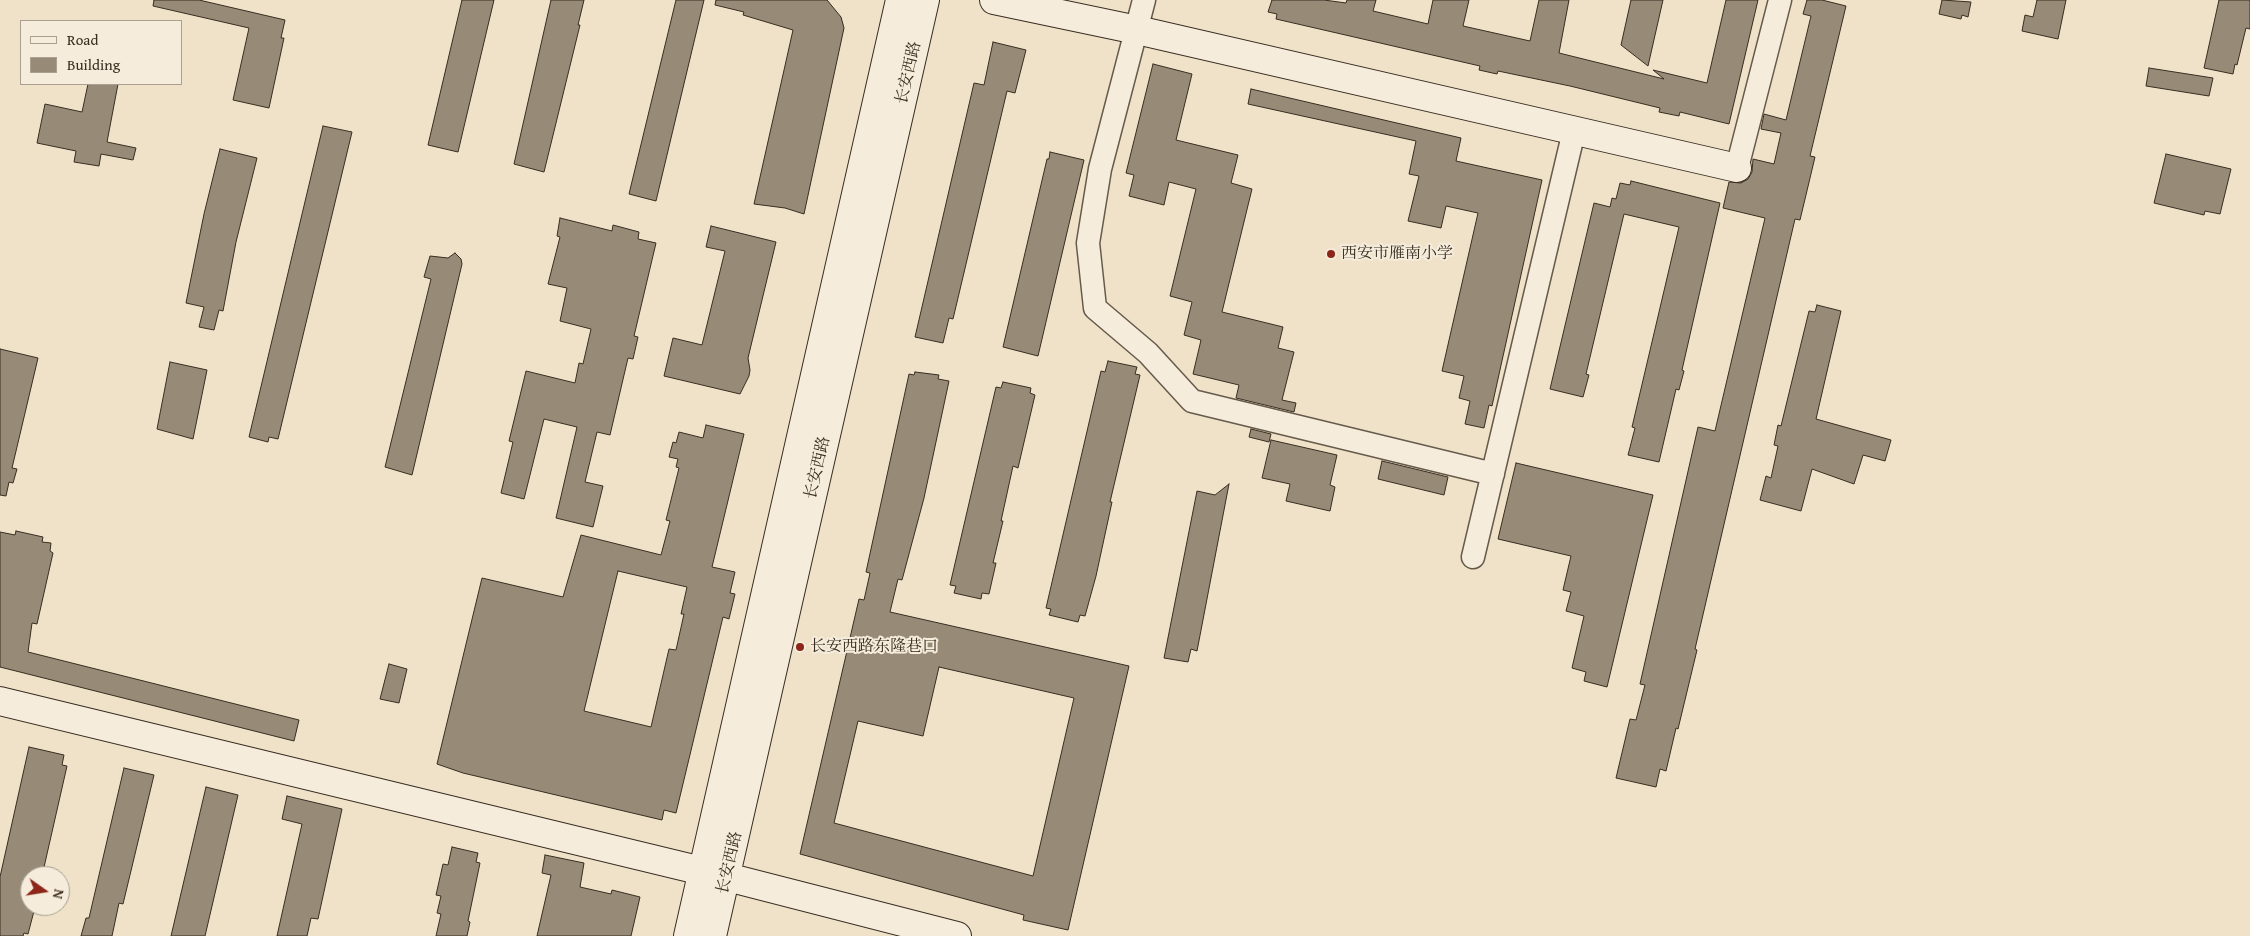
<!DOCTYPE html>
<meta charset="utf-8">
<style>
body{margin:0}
#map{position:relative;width:2250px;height:936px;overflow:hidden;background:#efe2c9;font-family:"Gentium Book Plus",serif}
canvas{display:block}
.legend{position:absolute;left:20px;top:20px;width:162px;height:65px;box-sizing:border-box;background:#f5ecdc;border:1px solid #a9a091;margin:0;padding:6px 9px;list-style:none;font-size:15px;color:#382d20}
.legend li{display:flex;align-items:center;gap:10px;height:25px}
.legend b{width:25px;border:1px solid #a9a091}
.north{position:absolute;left:20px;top:866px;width:50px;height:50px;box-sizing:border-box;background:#f5ecdc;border:1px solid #a9a091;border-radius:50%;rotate:103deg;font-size:14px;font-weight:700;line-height:20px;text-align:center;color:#382d20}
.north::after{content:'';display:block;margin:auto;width:18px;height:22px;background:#8f2418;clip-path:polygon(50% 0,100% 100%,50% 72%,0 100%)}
</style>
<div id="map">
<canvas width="2250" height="936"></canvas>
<ul class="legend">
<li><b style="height:6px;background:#f5ecdc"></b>Road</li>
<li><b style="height:14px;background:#978b78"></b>Building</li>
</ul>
<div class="north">N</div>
</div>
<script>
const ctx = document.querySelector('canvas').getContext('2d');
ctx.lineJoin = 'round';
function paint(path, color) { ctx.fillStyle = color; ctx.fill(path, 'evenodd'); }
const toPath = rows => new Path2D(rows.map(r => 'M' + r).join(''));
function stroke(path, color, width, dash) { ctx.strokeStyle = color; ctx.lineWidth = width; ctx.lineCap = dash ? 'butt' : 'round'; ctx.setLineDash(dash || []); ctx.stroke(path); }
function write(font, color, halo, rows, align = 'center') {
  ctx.font = font + ' "Gentium Book Plus","Noto Serif SC",serif'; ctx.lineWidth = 4; ctx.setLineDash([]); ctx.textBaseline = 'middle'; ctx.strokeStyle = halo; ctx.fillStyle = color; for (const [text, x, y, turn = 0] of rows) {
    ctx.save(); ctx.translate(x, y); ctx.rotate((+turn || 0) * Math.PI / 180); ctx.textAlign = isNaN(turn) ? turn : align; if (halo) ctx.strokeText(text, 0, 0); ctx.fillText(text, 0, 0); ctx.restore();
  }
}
const building = toPath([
 [154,0,199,0,285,20,281,38,284,38,269,108,233,100,249,28,153,6,154,0],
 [462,0,494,0,458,152,428,145,462,0],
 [551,0,584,0,578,25,580,25,544,172,514,164,551,0],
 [676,0,704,0,656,201,629,194,676,0],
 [716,0,827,0,841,17,844,28,804,214,785,208,754,204,793,30,743,15,744,12,715,5,716,0],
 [1272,0,1324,0,1346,3,1347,0,1376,0,1373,11,1428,24,1433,0,1469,0,1463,26,1530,41,1539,0,1569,0,1559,53,1664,79,1653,70,1707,83,1726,0,1758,0,1729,124,1680,112,1679,116,1659,112,1660,108,1570,86,1498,71,1497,74,1479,70,1480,66,1276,19,1277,14,1268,12,1272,0],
 [1631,0,1663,0,1648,66,1621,45,1631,0],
 [1807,0,1822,0,1846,6,1810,156,1815,157,1800,220,1795,219,1695,649,1697,650,1678,729,1676,728,1666,771,1660,769,1656,787,1616,778,1630,719,1636,720,1645,685,1640,684,1698,427,1715,431,1765,218,1723,208,1729,182,1741,183,1748,179,1752,172,1753,159,1774,164,1781,133,1761,129,1764,114,1786,120,1811,16,1803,14,1807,0],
 [1942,0,1971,2,1968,17,1962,15,1961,19,1939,14,1942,0],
 [2037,0,2066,0,2058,39,2022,31,2025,15,2033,17,2037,0],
 [2219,0,2250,0,2250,29,2246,28,2237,65,2235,64,2233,74,2204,68,2219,0],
 [993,42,1026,50,1015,93,1007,91,953,319,949,318,943,343,915,337,974,83,984,85,993,42],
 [1153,64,1192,74,1176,140,1238,155,1231,183,1252,189,1222,312,1283,327,1278,348,1294,352,1282,400,1296,403,1294,412,1236,398,1239,385,1193,374,1201,340,1184,335,1192,302,1170,296,1196,189,1169,182,1164,205,1129,196,1134,175,1126,173,1153,64],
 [2149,68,2213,78,2209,96,2146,86,2149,68],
 [88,84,118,84,107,142,136,148,133,160,101,154,99,166,74,162,76,151,37,143,45,104,82,112,88,84],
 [1251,89,1461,138,1456,161,1542,180,1492,406,1489,405,1484,428,1465,424,1470,401,1459,398,1464,376,1442,371,1478,213,1446,206,1441,228,1408,221,1419,176,1409,174,1416,141,1248,104,1251,89],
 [323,126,352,132,278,439,269,437,268,442,249,437,323,126],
 [220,149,257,158,236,242,223,311,219,310,214,330,199,327,204,307,186,303,204,214,220,149],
 [1050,152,1084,160,1038,356,1003,347,1047,159,1049,159,1050,152],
 [2166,154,2231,169,2220,214,2205,211,2204,215,2154,203,2166,154],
 [1631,181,1720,203,1682,370,1684,371,1679,390,1676,389,1659,462,1628,455,1635,428,1632,427,1679,227,1624,214,1586,374,1589,375,1583,397,1550,389,1594,203,1610,207,1612,198,1616,199,1620,183,1630,185,1631,181],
 [560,218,612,231,613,225,639,232,638,239,656,243,634,336,638,337,633,359,628,358,610,435,597,432,585,482,603,486,593,527,556,518,577,427,544,419,524,499,501,493,513,442,509,441,526,371,575,383,579,363,583,364,591,329,560,321,567,288,548,284,560,237,557,236,560,218],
 [711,226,776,242,748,358,750,370,749,376,740,394,664,376,673,338,702,345,725,251,706,247,711,226],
 [455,253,461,259,462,264,412,475,385,467,431,279,424,277,430,256,448,258,455,253],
 [1817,305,1841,311,1816,419,1891,440,1885,461,1863,455,1854,484,1812,469,1801,511,1760,500,1766,476,1771,478,1778,446,1774,445,1778,425,1781,426,1809,311,1815,312,1817,305],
 [0,349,38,358,12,468,17,469,13,483,9,482,6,496,0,495,0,349],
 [1108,361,1137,367,1135,374,1140,375,1110,502,1112,502,1096,576,1085,616,1080,615,1078,622,1049,615,1051,609,1046,608,1101,371,1105,372,1108,361],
 [170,362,207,370,193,439,157,429,170,362],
 [915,372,939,375,938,379,949,381,924,498,902,580,898,579,890,612,1129,666,1068,930,1023,920,1024,915,800,854,859,599,864,600,870,573,866,572,909,374,914,375,915,372],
 [939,667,1074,698,1033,876,834,823,858,721,923,736,939,667],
 [1003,382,1031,388,1030,393,1035,395,1018,468,1013,466,1001,521,1003,521,993,563,996,563,989,594,982,593,981,599,954,593,956,586,950,585,996,387,1001,388,1003,382],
 [706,425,744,434,712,567,735,572,730,593,735,594,729,619,723,617,676,813,664,810,662,820,463,773,437,764,482,578,563,597,581,535,661,555,670,521,666,520,679,468,676,467,678,459,669,457,673,442,676,443,679,432,703,438,706,425],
 [618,571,687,587,681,614,684,614,676,650,669,649,651,727,584,711,618,571],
 [1251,429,1271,434,1269,442,1249,437,1251,429],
 [1271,440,1337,455,1330,485,1335,487,1330,511,1286,501,1290,484,1262,478,1271,440],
 [1382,461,1448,477,1444,495,1378,479,1382,461],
 [1516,463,1653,495,1607,687,1584,681,1586,672,1572,668,1584,616,1566,611,1571,592,1563,590,1571,556,1498,539,1516,463],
 [1229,484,1197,651,1191,649,1188,662,1164,658,1197,491,1215,495,1229,484],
 [16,531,43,537,42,542,51,543,50,551,53,553,37,624,32,623,28,652,299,720,294,741,0,667,0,532,15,535,16,531],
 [389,664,407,669,399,703,380,699,389,664],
 [29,747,64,755,62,765,67,766,42,876,30,873,30,910,34,911,28,934,24,933,23,936,0,936,0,877,29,747],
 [124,768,154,775,123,904,119,903,112,936,81,936,86,918,89,918,124,768],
 [206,787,238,795,205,936,171,936,206,787],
 [287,796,342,809,318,919,311,918,307,936,277,936,302,824,282,819,287,796],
 [452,847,478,853,476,862,480,863,468,921,470,922,467,936,436,936,441,914,437,913,441,896,436,895,443,864,448,865,452,847],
 [545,855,584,863,580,887,611,894,612,890,640,897,631,936,537,936,551,875,542,873,545,855]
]);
const street = toPath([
 [1144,0,1100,169,1088,243,1095,308,1148,353,1192,401,1493,474],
 [1737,168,1780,0],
 [1473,557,1574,131]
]);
const secondary = toPath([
 [994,0,1137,30,1737,168],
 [0,701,727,877,957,936],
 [688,936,900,0],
 [712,936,925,0]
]);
const markers = [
 [1331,254,5,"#8f2418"],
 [800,647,5,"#8f2418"]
];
const streetNames = [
 ["长安西路",909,73,-77],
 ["长安西路",818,468,-77],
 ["长安西路",730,863,-77]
];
const poiNames = [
 ["西安市雁南小学",1341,254],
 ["长安西路东隆巷口",810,647]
];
paint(building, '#978b78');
stroke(building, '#382d20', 1);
stroke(street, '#665a4a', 25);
stroke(secondary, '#382d20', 30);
stroke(street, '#f5ecdc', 22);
stroke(secondary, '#f5ecdc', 28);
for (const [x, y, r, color] of markers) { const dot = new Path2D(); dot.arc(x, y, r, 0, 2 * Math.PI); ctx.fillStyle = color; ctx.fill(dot); stroke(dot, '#f5ecdc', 2); }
write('16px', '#382d20', '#f5ecdc', streetNames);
write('16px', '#382d20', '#f5ecdc', poiNames, 'left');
</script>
